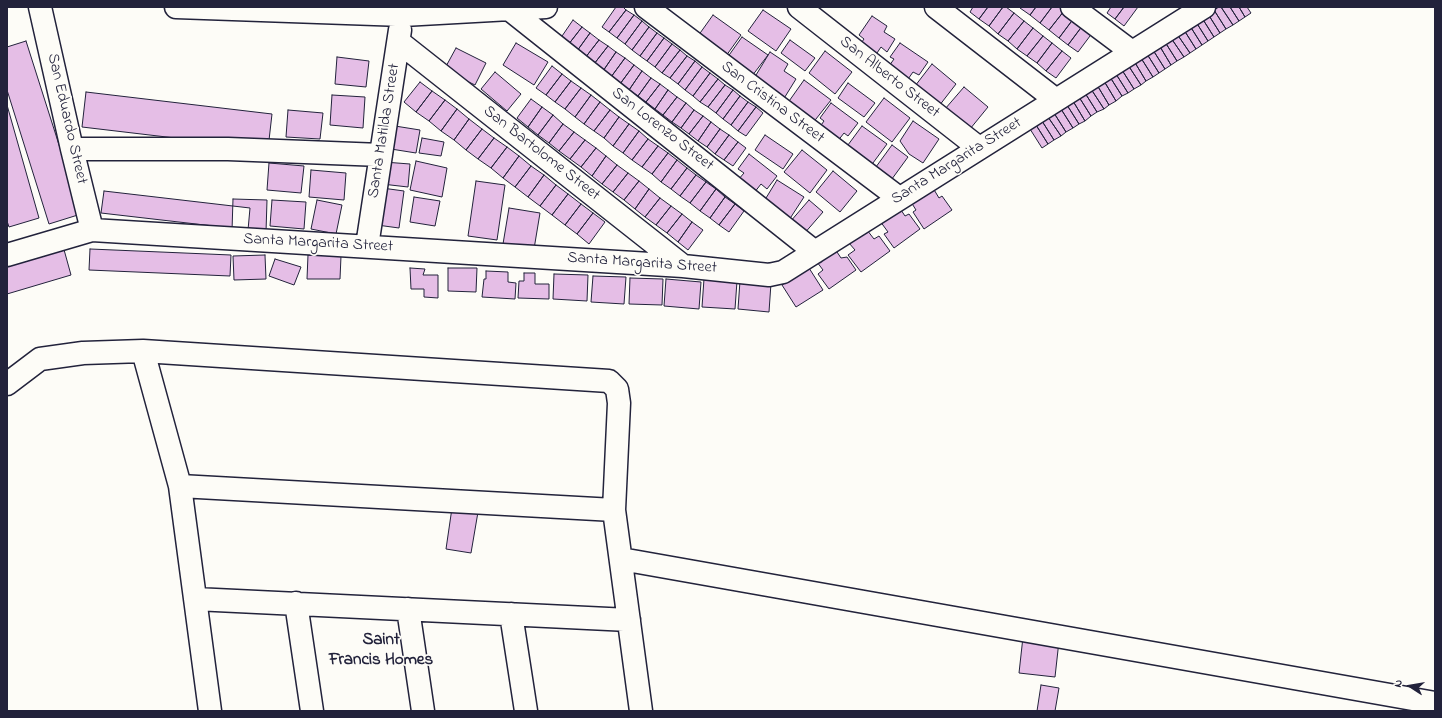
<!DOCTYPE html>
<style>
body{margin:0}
#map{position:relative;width:1442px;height:718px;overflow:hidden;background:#fdfcf7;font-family:"Indie Flower",sans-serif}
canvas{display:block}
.frame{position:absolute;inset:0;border:8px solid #22223b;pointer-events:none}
.north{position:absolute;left:1390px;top:666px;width:40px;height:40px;-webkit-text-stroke:3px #fdfcf7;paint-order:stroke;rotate:282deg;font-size:11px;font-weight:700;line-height:16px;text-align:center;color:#22223b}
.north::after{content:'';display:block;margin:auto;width:14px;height:18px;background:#22223b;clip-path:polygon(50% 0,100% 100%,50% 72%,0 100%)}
</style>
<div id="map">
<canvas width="1442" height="718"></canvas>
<div class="frame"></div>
<div class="north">N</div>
</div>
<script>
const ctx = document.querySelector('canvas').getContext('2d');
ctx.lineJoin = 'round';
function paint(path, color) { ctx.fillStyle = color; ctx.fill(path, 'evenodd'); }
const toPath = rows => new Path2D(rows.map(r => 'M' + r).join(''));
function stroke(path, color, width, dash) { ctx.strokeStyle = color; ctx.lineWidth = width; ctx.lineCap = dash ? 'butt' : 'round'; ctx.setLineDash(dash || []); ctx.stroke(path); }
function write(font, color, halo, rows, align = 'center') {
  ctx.font = font + ' "Indie Flower",sans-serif'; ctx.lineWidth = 3.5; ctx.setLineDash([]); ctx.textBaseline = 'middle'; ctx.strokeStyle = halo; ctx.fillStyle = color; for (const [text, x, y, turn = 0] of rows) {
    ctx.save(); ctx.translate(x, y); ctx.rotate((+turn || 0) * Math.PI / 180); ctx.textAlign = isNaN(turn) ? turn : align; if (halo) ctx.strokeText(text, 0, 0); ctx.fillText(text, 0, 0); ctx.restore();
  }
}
const building = toPath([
 [616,7,623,7,626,10,609,32,602,27,616,7],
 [973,7,988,7,979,19,970,12,973,7],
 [988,7,1003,7,989,26,979,19,988,7],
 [1003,7,1006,7,1014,13,998,34,989,26,1003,7],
 [1021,7,1036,7,1030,15,1020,8,1021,7],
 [1036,7,1052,7,1040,23,1030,15,1036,7],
 [1052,7,1060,7,1064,11,1049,30,1040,23,1052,7],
 [1111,7,1124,7,1115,19,1107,13,1111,7],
 [1124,7,1138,7,1124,26,1115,19,1124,7],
 [1219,7,1221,7,1233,25,1226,29,1214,10,1219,7],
 [1221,7,1230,7,1239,21,1233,25,1221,7],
 [1230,7,1239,7,1245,17,1239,21,1230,7],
 [1239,7,1247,7,1251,13,1245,17,1239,7],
 [626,10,634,15,617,38,609,32,626,10],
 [763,10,791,29,776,51,748,31,763,10],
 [1214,10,1226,29,1220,33,1208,14,1214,10],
 [1064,11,1074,18,1059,38,1049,30,1064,11],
 [1014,13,1024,21,1008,41,998,34,1014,13],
 [1208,14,1220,33,1214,37,1202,18,1208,14],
 [634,15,642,21,625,44,617,38,634,15],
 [713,15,741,35,726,56,698,36,713,15],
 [872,16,887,26,884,32,895,39,887,52,881,47,875,56,859,46,864,39,859,35,872,16],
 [1074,18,1083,25,1068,45,1059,38,1074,18],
 [1202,18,1214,37,1208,41,1196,22,1202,18],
 [573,20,582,27,568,45,560,39,573,20],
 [642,21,649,27,632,50,625,44,642,21],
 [1024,21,1033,28,1017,49,1008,41,1024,21],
 [1196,22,1208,41,1202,45,1190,26,1196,22],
 [1083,25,1093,32,1078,52,1068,45,1083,25],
 [1190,26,1202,45,1196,49,1184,30,1190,26],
 [582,27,590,33,577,51,568,45,582,27],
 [649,27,657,33,640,56,632,50,649,27],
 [1033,28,1043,36,1027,56,1017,49,1033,28],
 [1184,30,1196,49,1190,53,1177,34,1184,30],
 [590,33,599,40,585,58,577,51,590,33],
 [657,33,664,38,647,61,640,56,657,33],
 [1177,34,1190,53,1184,57,1171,38,1177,34],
 [1043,36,1052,43,1037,63,1027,56,1043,36],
 [742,37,768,55,752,76,727,58,742,37],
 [664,38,672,44,655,67,647,61,664,38],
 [1171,38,1184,57,1177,61,1165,42,1171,38],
 [599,40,608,46,594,64,585,58,599,40],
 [790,40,815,58,805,71,781,53,790,40],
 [26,41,81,214,49,224,7,90,7,47,26,41],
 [1165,42,1177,61,1171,65,1159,45,1165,42],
 [516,43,548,62,534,85,503,65,516,43],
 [900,43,928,62,919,75,913,72,906,82,887,69,894,59,890,57,900,43],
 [1052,43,1062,51,1046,71,1037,63,1052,43],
 [672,44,680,50,662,73,655,67,672,44],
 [1159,45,1171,65,1165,69,1153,50,1159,45],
 [608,46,616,52,603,71,594,64,608,46],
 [456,48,486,63,475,85,444,70,456,48],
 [680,50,687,56,670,78,662,73,680,50],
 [1153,50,1165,69,1159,73,1147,54,1153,50],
 [825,51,852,72,835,94,809,73,825,51],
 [1062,51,1071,58,1056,78,1046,71,1062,51],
 [616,52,625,58,611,77,603,71,616,52],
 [770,52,788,64,784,71,796,79,783,100,753,80,770,52],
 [1147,54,1159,73,1153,77,1141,58,1147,54],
 [687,56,695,61,678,84,670,78,687,56],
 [337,57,369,61,366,87,335,84,337,57],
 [625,58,634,65,620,84,611,77,625,58],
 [1141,58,1153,77,1146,81,1134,61,1141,58],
 [695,61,702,67,685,90,678,84,695,61],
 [1134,61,1146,81,1141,85,1128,65,1134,61],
 [932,64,956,84,939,106,915,86,932,64],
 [634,65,642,71,629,90,620,84,634,65],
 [1128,65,1141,85,1134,89,1122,70,1128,65],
 [552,66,562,74,546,95,536,88,552,66],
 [702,67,710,73,693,96,685,90,702,67],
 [1122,70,1134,89,1128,93,1116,74,1122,70],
 [642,71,651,78,638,96,629,90,642,71],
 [495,72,521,94,507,111,481,89,495,72],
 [710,73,718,79,700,102,693,96,710,73],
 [562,74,571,81,555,102,546,95,562,74],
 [1116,74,1128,93,1122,96,1110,77,1116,74],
 [1110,77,1122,96,1116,101,1104,81,1110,77],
 [651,78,660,84,646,102,638,96,651,78],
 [718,79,725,85,708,107,700,102,718,79],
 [804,80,831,100,812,124,787,104,804,80],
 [571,81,581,88,565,109,555,102,571,81],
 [1104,81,1116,101,1109,105,1097,85,1104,81],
 [420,82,432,91,416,112,404,102,420,82],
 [848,83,875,103,864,117,838,98,848,83],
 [660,84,668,90,655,109,646,102,660,84],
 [725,85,733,90,716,113,708,107,725,85],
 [1097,85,1109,105,1104,109,1091,89,1097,85],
 [964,87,988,107,970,129,945,109,964,87],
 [581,88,591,95,575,117,565,109,581,88],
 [1091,89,1104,109,1097,112,1085,93,1091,89],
 [668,90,677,97,663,115,655,109,668,90],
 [733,90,740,96,723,119,716,113,733,90],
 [432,91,445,100,429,121,416,112,432,91],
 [86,92,272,114,268,149,82,127,86,92],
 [1085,93,1097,112,1091,116,1079,97,1085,93],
 [332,95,365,97,363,128,330,125,332,95],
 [591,95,600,102,584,124,575,117,591,95],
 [740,96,748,102,731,125,723,119,740,96],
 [677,97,686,103,672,122,663,115,677,97],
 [1079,97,1091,116,1085,121,1073,101,1079,97],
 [884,98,910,118,892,142,866,122,884,98],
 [531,99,542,107,528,127,517,118,531,99],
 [445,100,457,109,441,131,429,121,445,100],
 [1073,101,1085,121,1079,124,1067,105,1073,101],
 [600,102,610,110,594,131,584,124,600,102],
 [748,102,756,107,738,131,731,125,748,102],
 [686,103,694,110,681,128,672,122,686,103],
 [831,103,858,123,848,136,844,133,837,142,819,128,824,121,820,118,831,103],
 [7,105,39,218,9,227,7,221,7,105],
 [1067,105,1079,124,1073,128,1061,109,1067,105],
 [542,107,553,115,538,135,528,127,542,107],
 [756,107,763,113,746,136,738,131,756,107],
 [457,109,469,119,454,140,441,131,457,109],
 [1061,109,1073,128,1066,132,1054,113,1061,109],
 [288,110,323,113,320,139,286,137,288,110],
 [610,110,619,117,604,138,594,131,610,110],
 [694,110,703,116,689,134,681,128,694,110],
 [1054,113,1066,132,1061,136,1048,117,1054,113],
 [553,115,563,124,549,143,538,135,553,115],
 [703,116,711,122,698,141,689,134,703,116],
 [619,117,629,124,613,146,604,138,619,117],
 [1048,117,1061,136,1054,140,1042,121,1048,117],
 [469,119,482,129,466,150,454,140,469,119],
 [913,121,939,139,923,163,909,154,900,141,913,121],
 [1042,121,1054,140,1048,144,1036,125,1042,121],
 [711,122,720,129,707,147,698,141,711,122],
 [563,124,574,132,559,151,549,143,563,124],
 [629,124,639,131,623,153,613,146,629,124],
 [1036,125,1048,144,1042,148,1030,129,1036,125],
 [395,126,420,130,416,153,391,149,395,126],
 [862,126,887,144,870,167,845,149,862,126],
 [482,129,494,138,478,159,466,150,482,129],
 [720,129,729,135,715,154,707,147,720,129],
 [639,131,648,139,632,160,623,153,639,131],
 [574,132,585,140,570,159,559,151,574,132],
 [729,135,738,142,724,160,715,154,729,135],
 [765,135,793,154,783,169,755,150,765,135],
 [422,138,444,142,441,156,419,153,422,138],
 [494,138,507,147,491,168,478,159,494,138],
 [648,139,658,146,642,167,632,160,648,139],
 [585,140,596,148,581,167,570,159,585,140],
 [738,142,746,148,733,166,724,160,738,142],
 [892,145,908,157,889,183,873,171,892,145],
 [658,146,668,153,652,174,642,167,658,146],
 [507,147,519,156,503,178,491,168,507,147],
 [596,148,606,156,592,176,581,167,596,148],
 [802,150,827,170,810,193,784,172,802,150],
 [668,153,677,160,661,182,652,174,668,153],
 [749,154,777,176,767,189,761,184,754,193,738,180,744,173,738,169,749,154],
 [519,156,531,166,515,187,503,178,519,156],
 [606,156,617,165,602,184,592,176,606,156],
 [677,160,687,168,671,189,661,182,677,160],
 [416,161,447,168,442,197,410,190,416,161],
 [384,162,410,164,408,187,382,184,384,162],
 [269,163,304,166,301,193,267,190,269,163],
 [617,165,628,173,613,192,602,184,617,165],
 [531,166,544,175,528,197,515,187,531,166],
 [687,168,696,175,680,196,671,189,687,168],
 [311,170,346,173,344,200,309,197,311,170],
 [833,171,857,191,840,212,816,192,833,171],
 [628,173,639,181,624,200,613,192,628,173],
 [544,175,556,185,540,206,528,197,544,175],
 [696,175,706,182,690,203,680,196,696,175],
 [777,180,804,197,789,220,763,203,777,180],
 [476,181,505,185,497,240,468,236,476,181],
 [639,181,649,189,635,209,624,200,639,181],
 [706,182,716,189,700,211,690,203,706,182],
 [556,185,568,194,552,215,540,206,556,185],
 [382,188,404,191,399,228,377,225,382,188],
 [933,188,939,198,942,196,952,210,924,229,913,212,916,210,911,202,933,188],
 [649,189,660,198,645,217,635,209,649,189],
 [716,189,725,197,710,218,700,211,716,189],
 [104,191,250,208,248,230,101,213,104,191],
 [568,194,581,204,565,225,552,215,568,194],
 [414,197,440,201,435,226,410,222,414,197],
 [725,197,735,204,719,225,710,218,725,197],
 [660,198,671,206,656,225,645,217,660,198],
 [233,199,267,200,266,232,232,231,233,199],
 [272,200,306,202,304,229,270,226,272,200],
 [317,200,342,205,336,234,311,229,317,200],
 [809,200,823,212,803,235,790,222,809,200],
 [581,204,593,213,577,234,565,225,581,204],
 [735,204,744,211,729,232,719,225,735,204],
 [671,206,682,214,667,233,656,225,671,206],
 [899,207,905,216,909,214,920,229,894,248,884,234,888,232,880,221,899,207],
 [509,208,540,213,534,249,503,244,509,208],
 [593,213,605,222,589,244,577,234,593,213],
 [682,214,692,222,678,242,667,233,682,214],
 [692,222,703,230,688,250,678,242,692,222],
 [867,230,874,239,879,236,890,251,861,272,848,255,855,250,849,243,867,230],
 [63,246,71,275,7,294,7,262,63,246],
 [90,249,231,255,230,276,89,270,90,249],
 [835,249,841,258,847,257,856,270,829,289,818,274,823,270,817,262,835,249],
 [265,255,266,279,234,280,233,256,265,255],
 [308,255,341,256,340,279,307,279,308,255],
 [275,259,301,267,294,285,269,276,275,259],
 [410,268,425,269,423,275,438,275,438,298,424,297,424,289,411,289,410,268],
 [448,268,477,268,476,292,448,291,448,268],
 [809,268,823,290,796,307,782,285,809,268],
 [486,271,508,272,508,282,516,283,515,299,482,297,484,279,486,279,486,271],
 [524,273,535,273,535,284,549,284,549,299,518,298,519,281,524,281,524,273],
 [554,274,588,275,587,301,553,299,554,274],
 [593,276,626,277,624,304,591,302,593,276],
 [630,278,663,279,662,305,629,304,630,278],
 [666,279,701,282,699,309,664,306,666,279],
 [704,279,737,281,735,309,702,307,704,279],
 [740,281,771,283,769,312,738,309,740,281],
 [452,508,478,512,471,553,446,549,452,508],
 [1023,637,1059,641,1055,677,1019,673,1023,637],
 [1041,685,1059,688,1055,711,1037,711,1041,685]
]);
const street = toPath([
 [40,7,72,149,92,230],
 [176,7,403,15,546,7],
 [646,7,899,198],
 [799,7,979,148],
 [936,7,1056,100],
 [1072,7,1132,52],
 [509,9,815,252],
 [399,42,683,266],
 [72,149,228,149,381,155],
 [367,246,400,30],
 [7,255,92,230,683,266,769,275,783,272,1204,7],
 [143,351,180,486,210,711],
 [7,384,40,359,83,353,143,351,609,381,617,389,619,403,614,510,641,711],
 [180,486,614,510],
 [621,559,1435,703],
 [195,599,629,620],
 [296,603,312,711],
 [408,609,423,711],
 [511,614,526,711]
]);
const streetNames = [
 ["San Alberto Street",889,78,38],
 ["San Cristina Street",772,103,37],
 ["San Eduardo Street",66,119,77],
 ["San Lorenzo Street",662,130,38],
 ["Santa Matilda Street",385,131,-81],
 ["San Bartolome Street",541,154,38],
 ["Santa Margarita Street",957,162,-32],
 ["Santa Margarita Street",318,244,3],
 ["Santa Margarita Street",642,264,4]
];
const neighbourhoodNames = [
 ["Saint",381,641],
 ["Francis Homes",381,661]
];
paint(building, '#e5bee6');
stroke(building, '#22223b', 1);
stroke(street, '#22223b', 25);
stroke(street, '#fdfcf7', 22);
write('16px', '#22223b', '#fdfcf7', streetNames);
write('bold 17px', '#22223b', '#fdfcf7', neighbourhoodNames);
</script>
